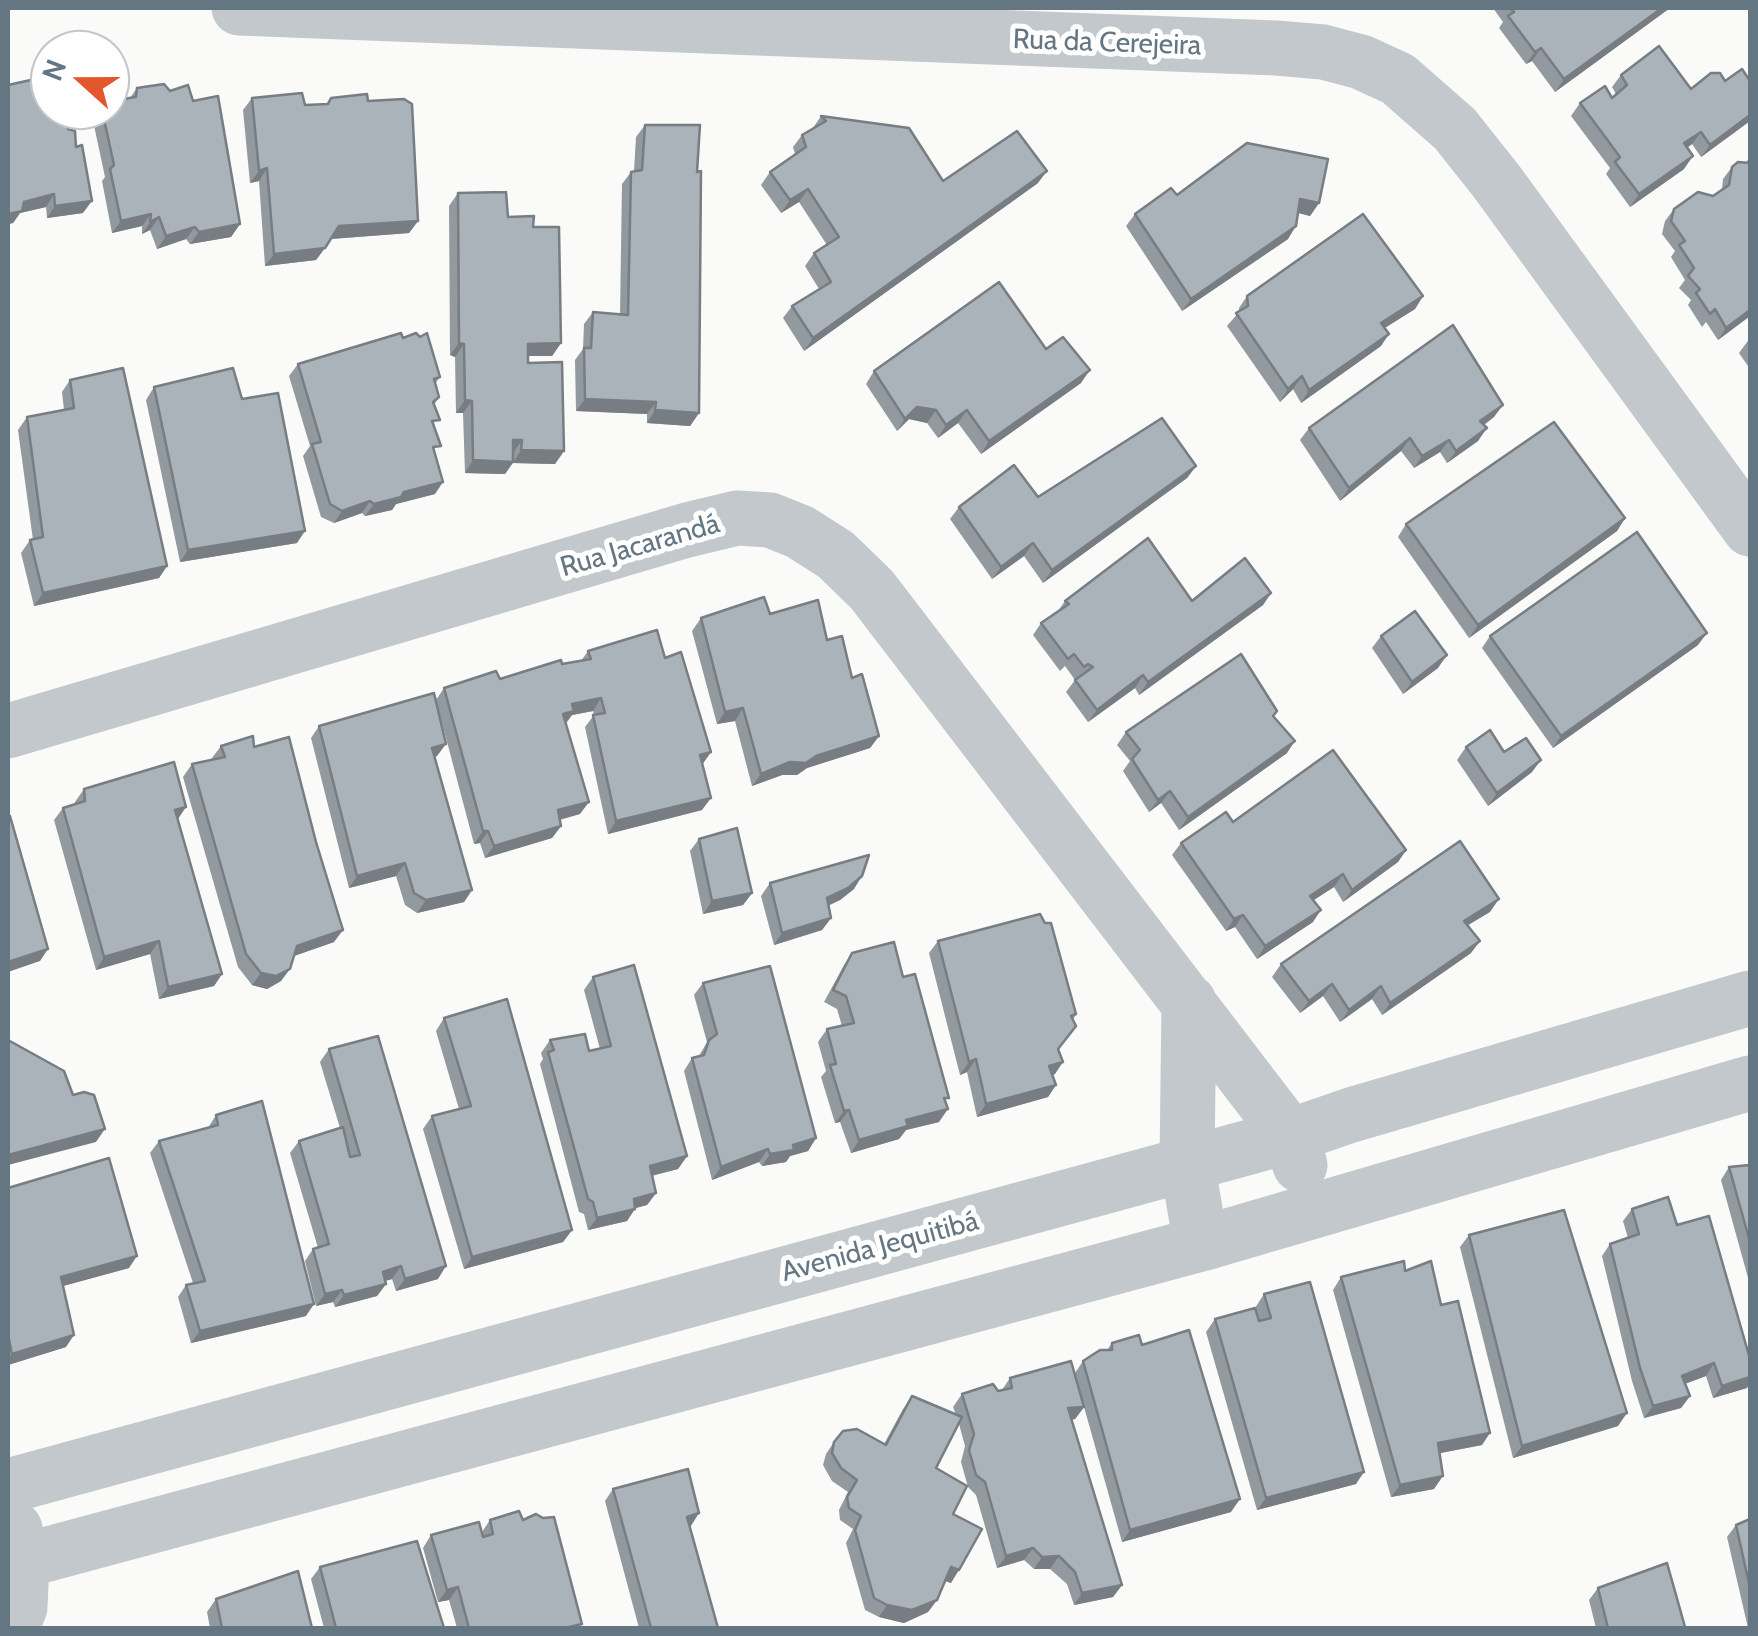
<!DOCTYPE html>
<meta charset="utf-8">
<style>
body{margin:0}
#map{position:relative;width:1758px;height:1636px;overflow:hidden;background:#fafaf8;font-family:Cabin,sans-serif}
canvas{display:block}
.frame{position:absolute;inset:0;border:10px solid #657683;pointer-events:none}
.north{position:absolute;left:30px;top:30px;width:100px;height:100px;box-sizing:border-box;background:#fff;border:2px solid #c1c8cd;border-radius:50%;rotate:291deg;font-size:28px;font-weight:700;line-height:40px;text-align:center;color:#657683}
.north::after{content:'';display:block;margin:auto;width:35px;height:45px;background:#e4572e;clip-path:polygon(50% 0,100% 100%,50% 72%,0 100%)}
</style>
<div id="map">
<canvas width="1758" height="1636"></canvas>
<div class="frame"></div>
<div class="north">N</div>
</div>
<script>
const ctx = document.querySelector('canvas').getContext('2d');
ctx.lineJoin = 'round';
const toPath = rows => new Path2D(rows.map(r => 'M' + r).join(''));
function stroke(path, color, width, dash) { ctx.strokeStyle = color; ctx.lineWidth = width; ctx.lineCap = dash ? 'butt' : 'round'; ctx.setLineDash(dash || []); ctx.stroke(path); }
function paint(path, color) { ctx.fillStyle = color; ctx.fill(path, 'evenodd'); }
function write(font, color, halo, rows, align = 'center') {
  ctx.font = font + ' Cabin,sans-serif'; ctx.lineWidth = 10; ctx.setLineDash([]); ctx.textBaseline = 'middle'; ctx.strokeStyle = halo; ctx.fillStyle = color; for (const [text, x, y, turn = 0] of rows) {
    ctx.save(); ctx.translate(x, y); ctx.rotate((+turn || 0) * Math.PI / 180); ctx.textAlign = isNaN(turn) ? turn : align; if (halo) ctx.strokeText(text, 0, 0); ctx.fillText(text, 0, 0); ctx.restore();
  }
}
const minor = toPath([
 [239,8,1276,48,1323,52,1361,62,1398,79,1455,129,1497,182,1750,529],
 [8,731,687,530,737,518,770,520,800,532,836,555,872,590,1290,1136,1300,1165],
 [1189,1002,1187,1163,1201,1244],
 [8,1486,1290,1136,1351,1115,1750,998],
 [22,1561,1201,1244,1750,1083],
 [12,1628,20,1607,22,1561,15,1529]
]);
const wall = toPath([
 [1493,8,1670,8,1555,92,1532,61,1526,64,1499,28,1503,22],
 [1621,75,1691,89,1750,121,1701,157,1692,144,1687,148,1684,169,1630,207,1606,174,1610,168,1571,116,1580,103,1612,98,1616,94,1612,87],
 [8,85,68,129,83,213,47,218,46,207,20,213,13,223,8,224],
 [137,88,170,91,193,101,240,224,231,237,190,244,186,239,157,249,150,230,142,234,142,226,112,233,102,181,105,177,92,116,96,110,110,110,130,98],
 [252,98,305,105,326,104,331,98,368,101,418,221,409,233,331,239,316,260,265,266,259,181,250,183,243,110],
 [821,116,943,181,1038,183,804,351,783,318,792,306,819,289,805,266,814,253,827,245,799,202,781,213,761,185,770,172,795,154,793,147,802,135,813,128],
 [645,125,697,172,699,413,690,426,647,423,647,414,576,411,575,360,583,349,584,324,593,312,620,314,622,184,631,172,634,171,636,137],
 [1750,156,1750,316,1718,340,1706,322,1702,327,1688,305,1691,300,1679,288,1685,280,1671,257,1675,251,1662,234,1665,221,1674,209,1713,196,1722,190,1723,179,1732,167,1746,163],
 [458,193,533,227,561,343,552,356,528,356,528,363,564,451,555,464,513,463,505,474,465,473,463,413,456,413,455,357,450,355,449,206],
 [1177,195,1319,203,1310,216,1298,213,1288,239,1182,311,1126,226,1135,214],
 [1247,296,1423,296,1415,309,1385,328,1381,346,1301,403,1293,389,1280,402,1227,326,1239,312,1239,308],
 [403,338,440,377,435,384,439,397,434,405,435,494,396,504,392,510,365,516,362,513,334,523,321,517,303,456,310,446,289,376,298,364],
 [1750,338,1750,369,1739,353],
 [1046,349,1081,383,981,454,958,423,938,438,927,423,909,419,897,431,866,384,874,371],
 [70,380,167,566,159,578,34,606,21,553,30,540,33,540,18,430,27,417,64,410,62,392],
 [154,387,242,399,297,543,180,562,146,400],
 [1494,417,1484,425,1478,441,1447,463,1440,452,1414,468,1401,451,1340,501,1300,440,1309,428],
 [1196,466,1187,478,1043,583,1024,556,992,579,950,519,959,507,1038,497],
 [1625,518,1617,531,1469,638,1398,537,1406,524],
 [1271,593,1263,605,1139,695,1135,688,1088,722,1066,692,1075,680,1065,666,1060,671,1033,635,1041,623,1058,611,1065,601,1192,601],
 [770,614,827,640,852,678,879,736,870,748,807,768,797,775,782,775,752,786,735,721,717,724,692,631,701,618],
 [1381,636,1438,668,1403,694,1372,648],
 [1490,636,1698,645,1553,748,1482,648],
 [588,651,665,658,711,752,702,764,702,810,608,834,585,727,594,715,593,711,572,715,566,723,580,814,560,820,561,826,552,838,485,858,480,843,474,844,436,700,444,688,500,679,581,661],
 [1273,716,1287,753,1179,830,1161,803,1149,812,1123,771,1130,761,1117,745,1126,732],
 [319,726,437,756,435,757,472,890,464,902,417,913,405,905,396,876,349,888,311,738],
 [221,746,254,747,334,942,294,956,281,981,267,989,252,985,238,967,183,777,192,764,213,760,212,758],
 [1466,747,1504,752,1532,772,1488,806,1457,760],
 [84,789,178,819,222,974,214,986,159,999,150,954,96,970,54,820,63,808,75,804,75,802],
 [1233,822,1406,850,1398,862,1343,902,1334,887,1314,900,1313,922,1257,959,1235,927,1226,931,1172,855,1181,843],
 [699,839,752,893,743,905,703,914,690,851],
 [770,883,854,889,840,900,828,906,831,918,822,930,774,945,761,896],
 [1490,912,1467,925,1471,953,1382,1015,1372,999,1340,1022,1323,996,1300,1013,1272,977,1281,964],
 [938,941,1076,1014,1058,1050,1055,1074,1053,1075,1056,1085,1048,1097,977,1117,967,1072,960,1075,929,953],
 [852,953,903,977,945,1102,939,1122,906,1130,899,1139,851,1153,840,1122,835,1123,821,1077,826,1071,818,1042,827,1029,842,1026,837,1009,824,1002,844,965],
 [593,977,687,1156,678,1169,652,1176,656,1193,647,1205,635,1208,627,1221,588,1230,584,1214,579,1212,540,1064,543,1059,541,1053,550,1040,589,1051,600,1049,584,990],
 [703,983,816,1138,808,1151,790,1156,786,1162,762,1166,759,1162,712,1180,684,1071,692,1058,699,1056,707,1042,694,995],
 [444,1018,572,1230,563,1242,464,1269,423,1129,432,1116,459,1109,436,1031],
 [329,1049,438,1279,396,1291,392,1279,385,1281,386,1284,377,1296,335,1307,333,1302,316,1306,305,1261,313,1249,318,1248,290,1153,299,1141,340,1128,320,1062],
 [216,1115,306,1316,191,1343,178,1297,186,1285,193,1283,150,1153,159,1141,208,1128],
 [1750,1164,1750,1285,1721,1180,1729,1167],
 [8,1188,129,1268,63,1286,66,1347,8,1365],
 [1632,1209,1677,1225,1750,1359,1750,1382,1747,1388,1713,1398,1706,1376,1685,1384,1690,1396,1681,1408,1644,1418,1632,1381,1602,1256,1610,1244,1628,1238,1623,1221],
 [1469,1235,1618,1426,1513,1458,1460,1247],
 [1405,1271,1441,1305,1482,1445,1440,1453,1434,1489,1391,1497,1333,1290,1341,1277],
 [1264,1294,1356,1484,1257,1510,1206,1332,1215,1319,1255,1308],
 [1112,1343,1142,1345,1231,1512,1122,1542,1084,1407,1075,1419,1071,1420,1122,1585,1113,1597,1074,1605,1067,1584,1050,1569,1034,1569,1024,1560,997,1568,976,1495,968,1487,961,1462,965,1446,959,1424,936,1468,953,1514,951,1583,945,1581,937,1600,928,1612,904,1623,879,1617,865,1610,846,1543,853,1529,840,1520,839,1510,848,1492,832,1481,823,1465,826,1454,834,1442,884,1444,903,1409,912,1396,956,1415,953,1407,962,1394,1002,1390,1010,1378,1075,1373,1083,1361,1107,1350],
 [613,1489,691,1526,689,1526,718,1628,639,1628,605,1501],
 [1750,1519,1750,1628,1748,1628,1727,1537,1736,1525],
 [490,1520,582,1624,578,1628,457,1628,449,1600,438,1602,423,1548,431,1535,482,1532],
 [320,1567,444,1628,324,1628,311,1579],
 [1598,1588,1684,1628,1596,1628,1589,1600],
 [216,1599,312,1628,210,1628,207,1612]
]);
const shadedWall = toPath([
 [1662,8,1670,8,1555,92,1564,79],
 [1541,48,1532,61,1526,64,1535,52],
 [1750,115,1750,121,1701,157,1710,145],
 [1701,132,1692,144,1675,156,1684,143],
 [1693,156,1684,169,1630,207,1639,194],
 [267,168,259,181,250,183,259,171],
 [1047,171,1038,183,804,351,813,338],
 [808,189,799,202,781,213,790,200],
 [54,194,46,207,20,213,13,223,8,224,8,214,24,202],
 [1300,199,1319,203,1310,216,1292,211],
 [92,201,83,213,47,218,55,206],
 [151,214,142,226,112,233,121,221],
 [159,217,150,230,142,234,150,222],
 [418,221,409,233,330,239,339,226],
 [240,224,231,237,190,244,199,232],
 [1296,226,1288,239,1182,311,1191,299],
 [195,227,186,239,157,249,166,236],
 [325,248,316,260,265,266,274,254],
 [1423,296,1415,309,1373,335,1381,323],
 [1750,310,1750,316,1718,340,1726,328],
 [1389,334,1381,346,1301,403,1309,390],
 [459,343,464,344,455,357,450,355],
 [561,343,552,356,519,356,528,344],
 [1090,370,1081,383,981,454,989,441],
 [1302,376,1293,389,1280,402,1288,389],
 [585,399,656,402,647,414,576,411],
 [465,400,472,401,463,413,456,413],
 [1503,405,1494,417,1472,433,1480,421],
 [917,407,936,410,927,423,909,419,897,431,905,419],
 [655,410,699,413,690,426,647,423],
 [967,410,958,423,938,438,946,425],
 [1487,428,1478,441,1447,463,1456,451],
 [1410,438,1401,451,1340,501,1349,488],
 [513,440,522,440,513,453],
 [1449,440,1440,452,1414,468,1422,456],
 [521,450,564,451,555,464,513,463],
 [473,460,513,462,505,474,465,473],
 [1196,466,1187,478,1043,583,1052,570],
 [443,482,435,494,396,504,392,510,365,516,374,504,404,492],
 [370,501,362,513,334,523,342,511],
 [1625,518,1617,531,1469,638,1478,625],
 [305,531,297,543,180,562,188,550],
 [1033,543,1024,556,992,579,1001,567],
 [167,566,159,578,34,606,43,593],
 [1271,593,1263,605,1139,695,1148,682],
 [1707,633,1698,645,1553,748,1561,736],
 [1447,655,1438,668,1403,694,1412,682],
 [1143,675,1135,688,1088,722,1097,710],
 [601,698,593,711,572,715,566,723,554,727,572,704],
 [743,708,735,721,717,724,725,712],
 [879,736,870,748,807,768,797,775,782,775,752,786,761,774,790,762],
 [1295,741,1287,753,1179,830,1188,817],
 [446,744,437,756,424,760,432,748],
 [711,752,702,765,700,755],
 [1541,760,1532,772,1488,806,1497,793],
 [1170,791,1161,803,1149,812,1158,800],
 [711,798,702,810,608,834,616,821],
 [589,802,580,814,549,822,558,810],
 [186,807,178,819,175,810],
 [561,826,552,838,485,858,494,846],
 [483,831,488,831,480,843,474,844],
 [1406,850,1398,862,1343,902,1352,890],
 [405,863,396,876,349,888,357,876],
 [1343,874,1334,887,1301,908,1310,896],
 [862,876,854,889,840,900,818,910,827,898],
 [472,890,464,902,417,913,426,900],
 [752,893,743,905,703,914,712,901],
 [1499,899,1490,912,1455,933,1464,921],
 [1321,910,1313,922,1257,959,1265,946],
 [1243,915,1235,927,1226,931,1234,919],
 [831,918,822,930,774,945,782,933],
 [343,930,334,942,288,958,297,946],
 [159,941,150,954,96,970,104,957],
 [1480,941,1471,953,1382,1015,1390,1003],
 [48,949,40,961,8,972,8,962],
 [290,969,281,981,267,989,252,985,261,973],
 [222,974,214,986,159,999,168,987],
 [1332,984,1323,996,1300,1013,1309,1001],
 [1381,986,1372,999,1340,1022,1349,1010],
 [976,1059,967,1072,960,1075,969,1062],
 [1063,1062,1055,1074,1040,1078,1049,1066],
 [1056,1085,1048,1097,977,1117,986,1104],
 [948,1109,939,1122,906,1130,899,1139,851,1153,859,1140,906,1120],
 [849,1110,840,1122,835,1123,844,1111],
 [105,1129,96,1142,8,1165,8,1155],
 [816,1138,808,1151,790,1156,786,1162,762,1166,770,1154],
 [768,1149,759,1162,712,1180,721,1167],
 [687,1156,678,1169,641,1178,650,1166],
 [656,1193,647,1205,625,1211,634,1199],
 [635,1209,627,1221,588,1230,597,1218],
 [572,1230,563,1242,464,1269,472,1257],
 [137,1256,129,1268,52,1289,61,1277],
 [401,1266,392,1279,374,1284,383,1272],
 [446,1266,438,1279,396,1291,405,1279],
 [386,1284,377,1296,335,1307,344,1295],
 [342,1290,333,1302,316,1306,325,1294],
 [314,1304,306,1316,191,1343,200,1331],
 [74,1335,66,1347,8,1365,8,1359,12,1354],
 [1714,1363,1706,1376,1673,1388,1682,1376],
 [1750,1377,1750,1382,1747,1388,1713,1398,1722,1386],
 [1690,1396,1681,1408,1644,1418,1653,1406],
 [1084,1407,1075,1419,1059,1421,1068,1408],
 [1627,1413,1618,1426,1513,1458,1522,1446],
 [1490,1433,1482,1445,1430,1455,1438,1443],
 [1364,1472,1356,1484,1257,1510,1266,1498],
 [1443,1476,1434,1489,1391,1497,1400,1485],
 [1240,1499,1231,1512,1122,1542,1130,1530],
 [699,1513,691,1526,678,1529,687,1517],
 [1033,1548,1024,1560,997,1568,1006,1556],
 [1059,1556,1050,1569,1034,1569,1042,1557],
 [951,1567,959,1570,951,1583,943,1580],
 [1122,1585,1113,1597,1074,1605,1082,1593],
 [458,1587,449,1600,438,1602,447,1590],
 [937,1600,928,1612,904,1623,879,1617,887,1605]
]);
const building = toPath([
 [1510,8,1662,8,1564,79,1541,48,1535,52,1508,16,1514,12,1510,8],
 [1659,46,1691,89,1711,73,1720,73,1725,81,1742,69,1750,81,1750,115,1710,145,1701,132,1684,143,1693,156,1639,194,1615,162,1620,157,1580,103,1605,86,1612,98,1627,85,1621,75,1659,46],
 [40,78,50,84,50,110,79,110,68,129,75,131,76,147,82,145,92,201,55,206,54,194,24,202,22,211,8,214,8,85,40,78],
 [164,84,170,91,188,85,193,101,218,96,240,224,199,232,195,227,166,236,159,217,150,222,151,214,121,221,110,169,114,165,102,110,110,110,110,101,136,97,137,88,164,84],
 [302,93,305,105,328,104,331,98,367,94,368,101,404,99,412,104,418,221,339,226,325,248,274,254,267,168,259,171,252,98,302,93],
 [821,116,909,128,943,181,1017,131,1047,171,813,338,792,306,831,282,814,253,839,237,808,189,790,200,770,172,806,147,802,135,826,121,821,116],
 [645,125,700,125,697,172,701,171,699,413,655,410,656,402,585,399,584,348,591,348,593,312,628,315,631,172,642,170,645,125],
 [1247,143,1328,159,1319,203,1300,199,1296,226,1191,299,1135,214,1171,188,1177,195,1247,143],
 [1738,162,1750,163,1750,310,1726,328,1715,309,1710,314,1696,293,1700,289,1688,276,1694,268,1679,245,1685,241,1671,221,1674,209,1698,192,1713,196,1729,185,1732,167,1738,162],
 [506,192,508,217,534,216,533,227,559,227,561,343,528,344,528,363,562,362,564,451,521,450,522,440,513,440,513,462,473,460,472,401,465,400,464,344,459,343,458,193,506,192],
 [1363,214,1423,296,1381,323,1389,334,1309,390,1302,376,1288,389,1236,313,1248,306,1247,296,1363,214],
 [999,282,1046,349,1063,337,1090,370,989,441,967,410,946,425,936,410,917,407,905,419,874,371,999,282],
 [1453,325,1503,405,1480,421,1487,428,1456,451,1449,440,1422,456,1410,438,1349,488,1309,428,1453,325],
 [401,333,403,338,416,333,420,337,427,333,440,377,434,379,439,397,433,402,440,420,432,421,441,446,433,447,443,482,404,492,401,497,374,504,370,501,342,511,330,504,312,444,321,442,298,364,401,333],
 [123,368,167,566,43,593,30,540,43,537,27,417,74,408,70,380,123,368],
 [233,368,242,399,278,393,305,531,188,550,154,387,233,368],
 [1162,418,1196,466,1052,570,1033,543,1001,567,959,507,1014,465,1038,497,1162,418],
 [1554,422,1625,518,1478,625,1406,524,1554,422],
 [1637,532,1707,633,1561,736,1490,636,1637,532],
 [1148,538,1192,601,1245,558,1271,593,1148,682,1143,675,1097,710,1075,680,1093,667,1088,664,1084,667,1074,654,1068,659,1041,623,1069,604,1065,601,1148,538],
 [764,597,770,614,818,600,827,640,842,636,852,678,862,674,879,736,816,756,806,763,790,762,761,774,743,708,725,712,701,618,764,597],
 [1415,611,1447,655,1412,682,1381,636,1415,611],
 [657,630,665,658,681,652,711,752,700,755,711,798,616,821,593,715,605,713,601,698,572,704,574,711,563,714,589,802,558,810,561,826,494,846,488,831,483,831,444,688,496,671,500,679,561,660,562,664,591,659,588,651,657,630],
 [1241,654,1277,711,1273,716,1295,741,1188,817,1170,791,1158,800,1132,759,1140,750,1126,732,1241,654],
 [434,693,446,744,432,748,472,890,426,900,414,893,405,863,357,876,319,726,434,693],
 [1490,730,1504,752,1526,738,1541,760,1497,793,1466,747,1490,730],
 [253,736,254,747,289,737,316,842,343,930,297,946,290,969,276,976,261,973,246,954,192,764,225,757,221,746,253,736],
 [1333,750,1406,850,1352,890,1343,874,1310,896,1321,910,1265,946,1243,915,1234,919,1181,843,1226,812,1233,822,1333,750],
 [174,762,186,807,175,810,222,974,168,987,159,941,104,957,63,808,85,801,84,789,174,762],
 [10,816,48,949,8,962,8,818,10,816],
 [737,828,752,893,712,901,699,839,737,828],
 [1460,841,1499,899,1464,921,1480,941,1390,1003,1381,986,1349,1010,1332,984,1309,1001,1281,964,1460,841],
 [869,855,862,876,848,888,827,898,831,918,782,933,770,883,869,855],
 [1040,914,1045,923,1051,923,1076,1014,1071,1016,1076,1026,1058,1049,1063,1062,1049,1066,1056,1085,986,1104,976,1059,969,1062,938,941,1040,914],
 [894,942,903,977,915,974,949,1098,944,1098,948,1109,906,1120,908,1126,859,1140,849,1110,844,1111,830,1065,836,1064,827,1029,854,1023,846,996,833,990,852,953,894,942],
 [634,965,687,1156,650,1166,656,1193,634,1199,635,1209,597,1218,593,1202,588,1199,548,1052,554,1050,550,1040,585,1034,589,1051,611,1046,593,977,634,965],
 [770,966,816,1138,793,1145,794,1150,770,1154,768,1149,721,1167,692,1058,704,1055,709,1040,717,1034,703,983,770,966],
 [507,999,572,1230,472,1257,432,1116,471,1106,444,1018,507,999],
 [378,1036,446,1266,405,1279,401,1266,383,1272,386,1284,344,1295,342,1290,325,1294,313,1249,329,1244,299,1141,343,1127,350,1157,360,1155,329,1049,378,1036],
 [8,1040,64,1071,73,1095,84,1092,94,1095,105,1129,8,1155,8,1040],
 [262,1101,314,1304,200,1331,186,1285,205,1281,159,1141,218,1125,216,1115,262,1101],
 [109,1158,137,1256,61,1277,74,1335,12,1354,8,1335,8,1188,109,1158],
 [1750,1165,1750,1242,1729,1167,1750,1165],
 [1668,1197,1677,1225,1709,1216,1750,1359,1750,1377,1722,1386,1714,1363,1682,1376,1690,1396,1653,1406,1640,1368,1610,1244,1639,1234,1632,1209,1668,1197],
 [1564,1210,1627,1413,1522,1446,1469,1235,1564,1210],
 [1404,1261,1405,1271,1431,1261,1441,1305,1458,1301,1490,1433,1438,1443,1443,1476,1400,1485,1341,1277,1404,1261],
 [1310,1282,1364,1472,1266,1498,1215,1319,1255,1308,1259,1321,1271,1318,1264,1294,1310,1282],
 [1189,1330,1240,1499,1130,1530,1083,1361,1100,1350,1112,1350,1112,1343,1139,1335,1142,1345,1189,1330],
 [1071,1361,1084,1407,1068,1408,1122,1585,1082,1593,1075,1572,1059,1556,1042,1557,1033,1548,1006,1556,985,1482,976,1475,969,1450,974,1434,962,1394,993,1384,998,1391,1012,1388,1010,1378,1071,1361],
 [912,1396,962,1417,936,1468,967,1486,953,1514,982,1529,959,1570,951,1567,937,1600,912,1610,887,1605,874,1598,855,1530,861,1516,849,1508,847,1497,857,1480,841,1468,832,1453,834,1442,843,1431,857,1429,886,1445,912,1396],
 [688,1469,699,1513,687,1517,718,1628,651,1628,613,1489,688,1469],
 [519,1511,523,1520,536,1514,543,1518,554,1517,582,1624,565,1628,469,1628,458,1587,447,1590,431,1535,479,1522,483,1537,493,1534,490,1520,519,1511],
 [1750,1519,1750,1588,1736,1525,1750,1519],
 [417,1541,444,1628,336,1628,320,1567,417,1541],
 [1667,1563,1685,1627,1683,1628,1608,1628,1598,1588,1667,1563],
 [298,1571,312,1628,222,1628,216,1599,298,1571]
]);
const streetNames = [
 ["Rua da Cerejeira",1107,43,2],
 ["Rua Jacarandá",640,546,-16],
 ["Avenida Jequitibá",880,1247,-15]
];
stroke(minor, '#c3c8cc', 55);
paint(wall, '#929a9f');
paint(shadedWall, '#777d82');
paint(building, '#aab3b9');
stroke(building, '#777d82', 2.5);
write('28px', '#657683', '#fff', streetNames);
</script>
